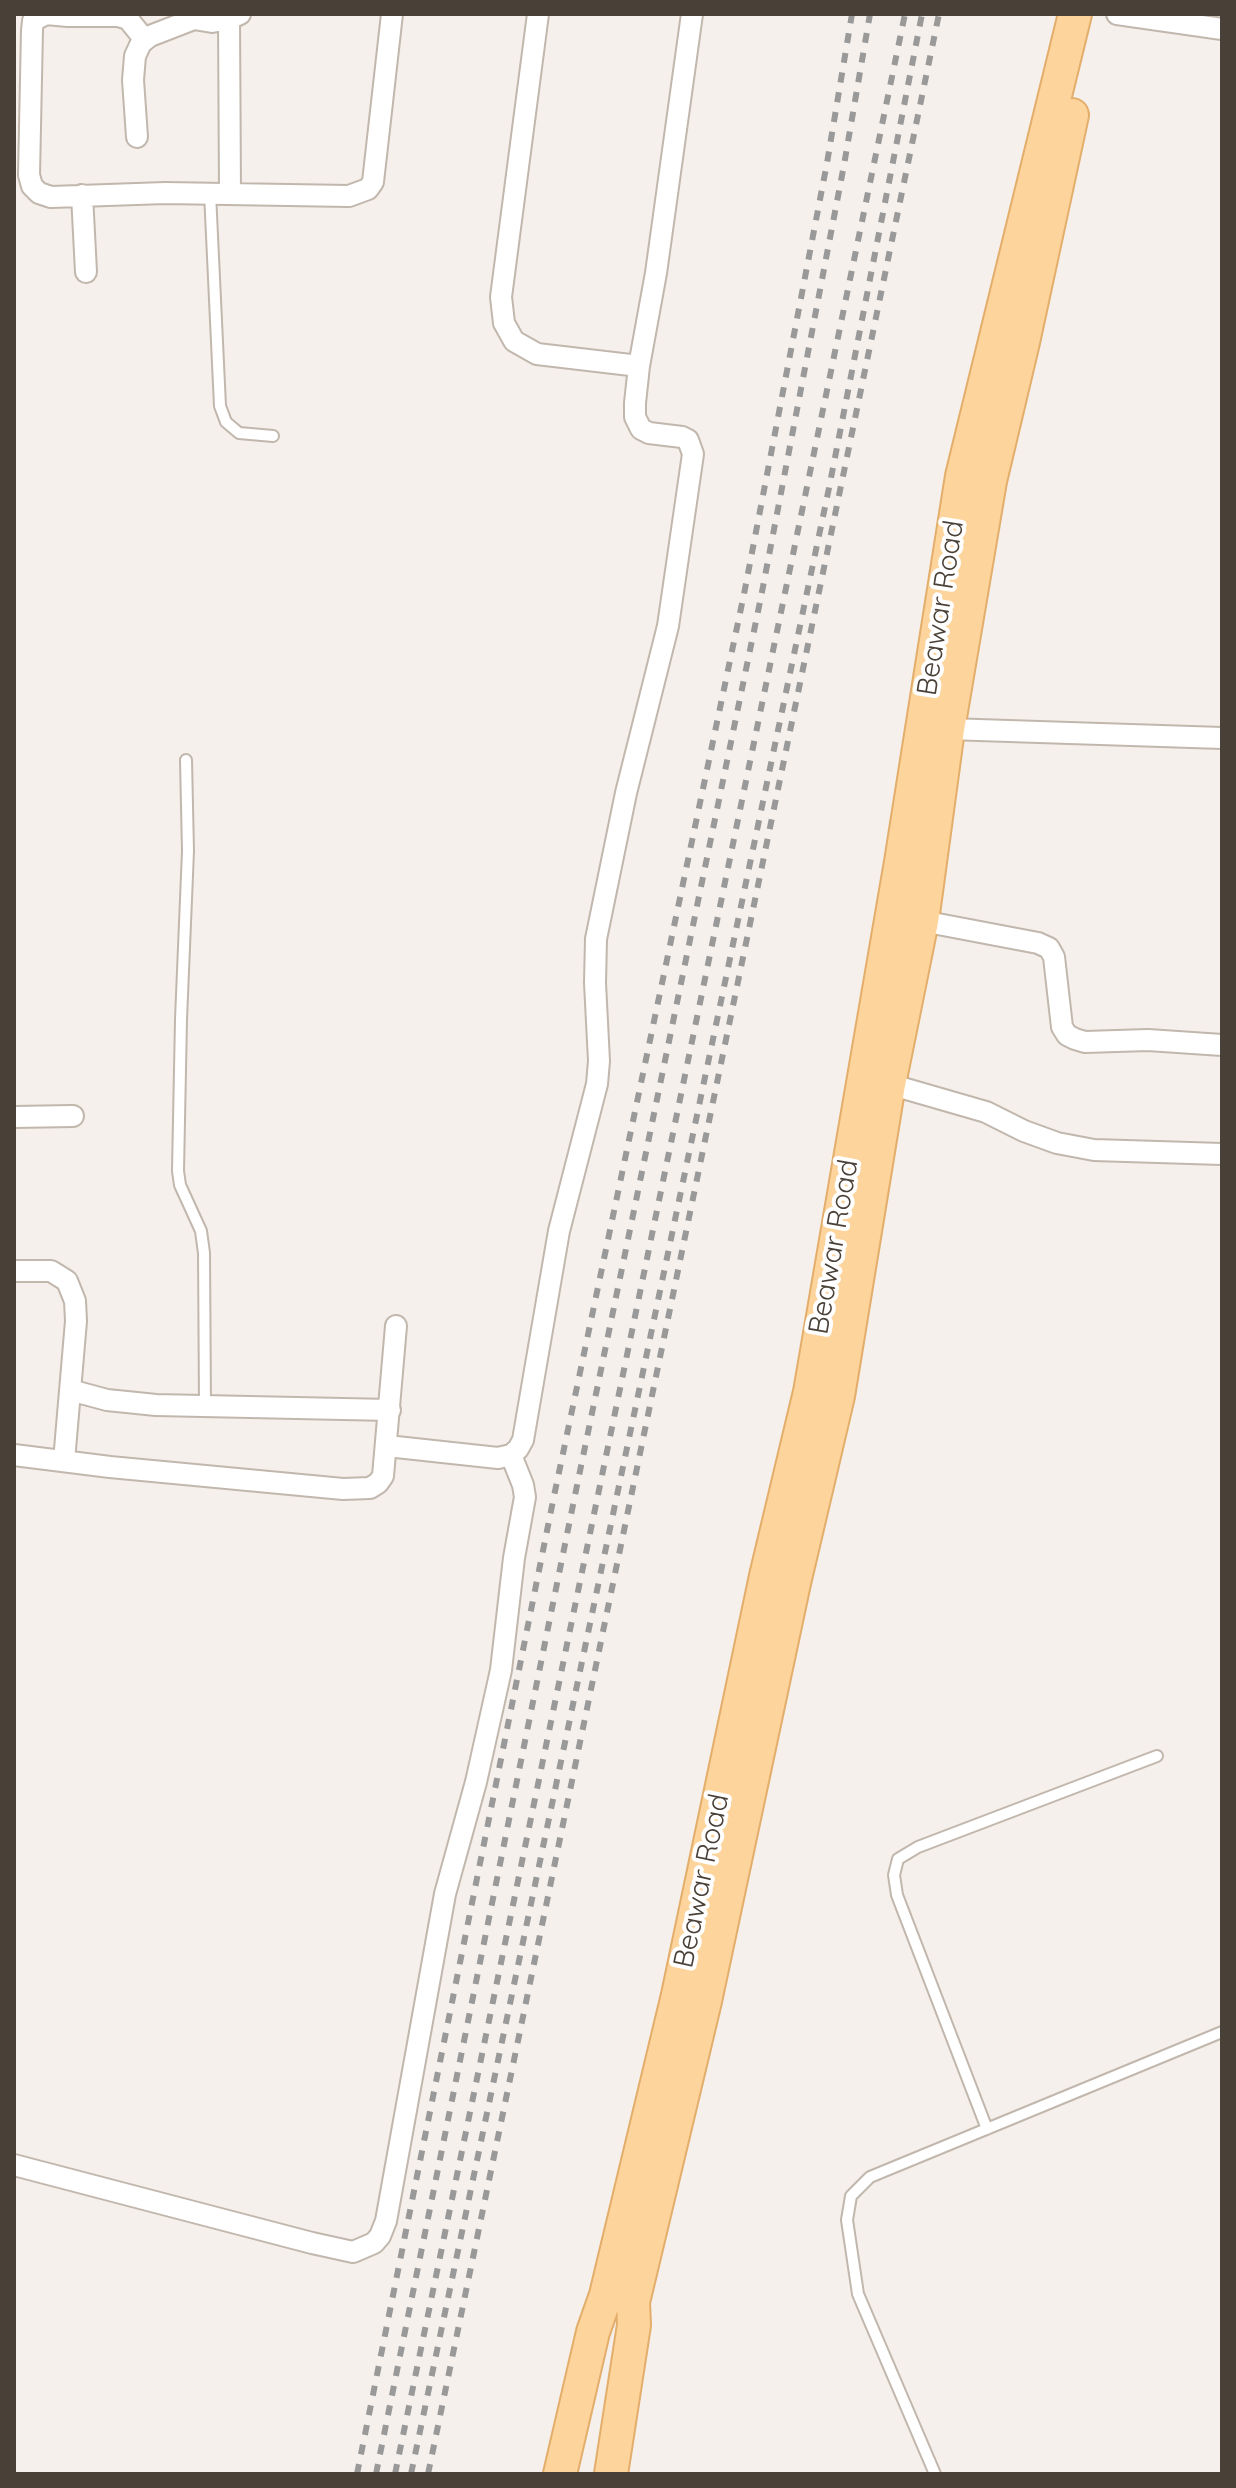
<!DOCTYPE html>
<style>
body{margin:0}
#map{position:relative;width:1236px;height:2488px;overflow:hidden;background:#f5f0eb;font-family:Quicksand,sans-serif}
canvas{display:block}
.frame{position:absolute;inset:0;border:16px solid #494038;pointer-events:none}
</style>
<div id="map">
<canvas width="1236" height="2488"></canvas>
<div class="frame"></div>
</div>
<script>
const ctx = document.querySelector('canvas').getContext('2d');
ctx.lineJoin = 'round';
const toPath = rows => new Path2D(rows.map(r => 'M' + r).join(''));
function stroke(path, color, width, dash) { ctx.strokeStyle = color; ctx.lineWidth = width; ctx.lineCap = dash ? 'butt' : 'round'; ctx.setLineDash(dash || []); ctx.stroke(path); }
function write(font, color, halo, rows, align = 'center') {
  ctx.font = font + ' Quicksand,sans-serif'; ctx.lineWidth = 8; ctx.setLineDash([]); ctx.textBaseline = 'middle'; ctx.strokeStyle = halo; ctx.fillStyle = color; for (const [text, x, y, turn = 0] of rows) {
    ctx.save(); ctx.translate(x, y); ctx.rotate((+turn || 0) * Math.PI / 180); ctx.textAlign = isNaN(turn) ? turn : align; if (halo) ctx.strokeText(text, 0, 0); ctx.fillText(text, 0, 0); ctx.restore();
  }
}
const lane = toPath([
 [210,193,220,406,226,422,239,433,273,436],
 [186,760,188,851,181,1019,178,1171,180,1185,201,1231,204,1253,205,1407],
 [987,2129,897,1895,894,1875,898,1859,918,1847,1157,1756],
 [935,2474,858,2294,847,2220,851,2196,870,2177,1222,2032]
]);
const street = toPath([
 [68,14,68,16,118,16,128,19,145,40],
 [538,14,501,297,504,323,514,341,537,354,639,366],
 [1117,14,1222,29],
 [68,16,46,14,33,21,32,30,29,175,32,186,39,193,51,197,165,193,349,196,368,189,373,182,392,14],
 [229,19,230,193],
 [137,137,133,80,135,56,141,43,150,36,194,19,212,22,229,19,240,14],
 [82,195,86,272],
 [948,729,1222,738],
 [922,921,1038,943,1049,948,1054,957,1062,1027,1067,1035,1075,1039,1085,1042,1148,1040,1222,1045],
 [889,1084,986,1112,1024,1131,1057,1143,1094,1150,1222,1154],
 [14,1117,73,1116],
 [14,1271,51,1271,67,1281,75,1301,76,1321,64,1461],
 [70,1390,107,1400,156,1405,390,1410],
 [387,1446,498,1458,511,1455,518,1449,523,1440,559,1231,597,1084,599,1061,595,983,596,939,626,793,668,626,693,454,688,440,682,437,649,433,641,429,635,417,635,403,639,366,656,273,692,14],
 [14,1455,110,1467,343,1489,370,1488,378,1483,383,1476,396,1326],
 [14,2165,312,2243,353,2252,374,2243,380,2236,386,2221,445,1894,476,1782,501,1670,514,1558,525,1497,523,1485,511,1455]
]);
const primary = toPath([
 [560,2474,593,2332,606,2295,678,1995,766,1576,810,1392,901,862,962,476,1075,14],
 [611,2474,634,2325,633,2302,705,2001,794,1583,838,1396,889,1084,922,921,948,729,990,481,1023,342,1072,115]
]);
const rail = toPath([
 [357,2474,554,1496,744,594,827,163,852,14],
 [376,2474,574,1500,761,597,844,165,870,14],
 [395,2474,905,14],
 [411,2474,829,488,922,14],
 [428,2474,939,14]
]);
const streetNames = [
 ["Beawar Road",941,608,-81],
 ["Beawar Road",834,1247,-80],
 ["Beawar Road",702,1881,-78]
];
stroke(lane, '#c1b7ad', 14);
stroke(street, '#c1b7ad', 24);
stroke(primary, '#e3ae6b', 36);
stroke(lane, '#fff', 10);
stroke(street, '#fff', 20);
stroke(primary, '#fdd49c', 32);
stroke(rail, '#999', 6, [10, 10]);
write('28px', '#494038', '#fff', streetNames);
</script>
